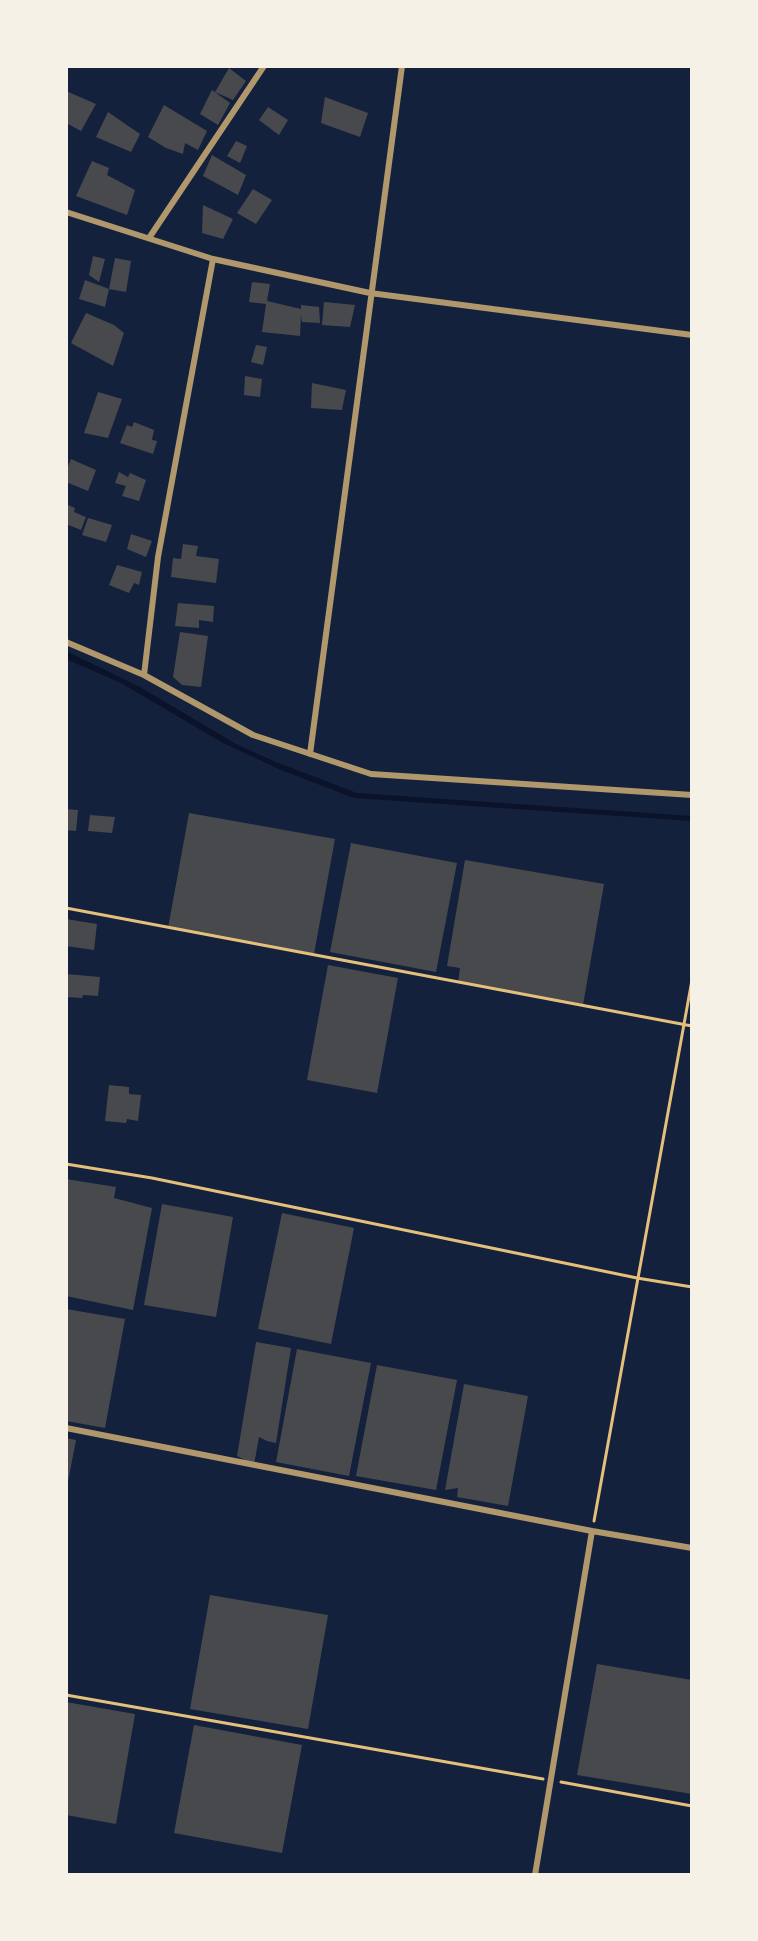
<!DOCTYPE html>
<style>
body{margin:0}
#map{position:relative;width:758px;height:1941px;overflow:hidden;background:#14213d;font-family:"Source Sans 3",sans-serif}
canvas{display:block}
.frame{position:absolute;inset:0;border:68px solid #f6f1e7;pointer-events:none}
</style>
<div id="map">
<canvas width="758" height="1941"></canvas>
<div class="frame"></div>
</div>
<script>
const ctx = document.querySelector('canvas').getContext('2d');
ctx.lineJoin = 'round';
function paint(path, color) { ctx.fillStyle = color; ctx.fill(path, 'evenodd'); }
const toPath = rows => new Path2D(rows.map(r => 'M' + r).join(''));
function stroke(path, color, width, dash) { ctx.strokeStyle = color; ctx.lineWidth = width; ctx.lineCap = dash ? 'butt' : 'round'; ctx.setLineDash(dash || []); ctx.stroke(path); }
const water = toPath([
 [66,651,140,687,236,744,276,762,357,793,692,816,692,821,354,798,281,770,223,743,121,683,66,659]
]);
const building = toPath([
 [229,68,246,81,233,100,215,92],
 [212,90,230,103,218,125,200,114],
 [66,91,96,104,81,131,66,123],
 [325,97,368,113,360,137,321,123],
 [164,105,207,131,198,150,185,143,183,154,166,148,148,137],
 [268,107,288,120,279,135,259,120],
 [108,112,140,134,131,152,96,137],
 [236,141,247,146,240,163,227,156],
 [212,155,246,175,238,195,203,176],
 [92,161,109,168,107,175,135,190,127,215,76,196],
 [253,189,272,200,256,224,237,213],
 [203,205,233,219,223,239,202,233],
 [93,256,105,259,99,282,89,275],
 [115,258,131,261,126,292,109,289],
 [85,280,109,289,105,307,79,299],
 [252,282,270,284,267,301,301,309,301,305,319,307,320,323,302,322,301,315,300,336,262,332,266,304,249,302],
 [324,302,355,305,350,327,322,325],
 [86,313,114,325,124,333,113,366,71,343],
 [256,345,267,347,263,365,251,362],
 [245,376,262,379,260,397,244,395],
 [312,383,346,390,342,410,311,408],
 [98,392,122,399,108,438,84,433],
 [134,422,154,430,152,440,157,441,153,454,120,443,127,425,132,427],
 [71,459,96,470,88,491,66,482,66,471],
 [119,472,128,477,130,473,146,480,139,501,122,496,126,486,115,483],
 [66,504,75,508,74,512,86,517,81,530,66,524],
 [88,518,112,525,106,542,82,535],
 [131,534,152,541,146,557,127,549],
 [183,544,198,546,196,556,219,559,216,583,171,577,173,558,181,559],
 [117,565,142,572,139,585,134,583,129,593,109,585],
 [178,603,214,606,213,622,199,620,199,628,175,626],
 [180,632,208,636,201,687,182,685,173,677],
 [66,809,78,810,76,831,66,830],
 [189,813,335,839,314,954,168,928],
 [90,815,115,817,112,833,88,831],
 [351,843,457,863,436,972,330,952],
 [465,860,604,884,583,1005,458,983,460,968,447,966],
 [66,919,97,924,94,950,66,946],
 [328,965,398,978,377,1093,307,1080],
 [66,974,100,977,98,996,83,995,82,998,66,997],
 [109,1085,129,1087,129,1094,141,1095,138,1121,127,1119,126,1123,105,1121],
 [66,1179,116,1187,114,1198,152,1208,133,1310,66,1296],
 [162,1204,233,1217,216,1317,144,1305],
 [282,1213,354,1228,331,1344,258,1329],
 [66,1309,125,1319,105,1428,66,1421],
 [256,1342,291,1348,276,1443,267,1441,259,1437,254,1465,237,1456],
 [297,1349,371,1363,349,1476,276,1462],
 [377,1365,457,1380,436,1490,356,1476],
 [464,1384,528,1396,508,1506,457,1497,458,1488,445,1490],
 [66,1438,76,1440,67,1487,66,1487],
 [210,1595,328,1615,308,1729,190,1709],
 [597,1664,692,1680,692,1794,577,1775],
 [66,1702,135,1714,116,1824,66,1815],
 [194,1725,302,1745,282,1853,174,1833]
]);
const path = toPath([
 [66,908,692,1026],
 [66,1164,152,1178,637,1278,692,1287],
 [594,1521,692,980],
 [66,1695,543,1779],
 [561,1782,692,1806]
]);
const minor = toPath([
 [66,212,213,259,370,293,692,335],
 [149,238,264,66],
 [66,642,144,675,253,735,371,774,692,795],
 [144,675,158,557,213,259],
 [310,754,402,66],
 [66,1428,592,1531,692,1548],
 [535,1875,592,1531]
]);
paint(water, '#0b132b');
paint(building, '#48494c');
stroke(path, '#e5c07b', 3);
stroke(minor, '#b1986c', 6);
</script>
